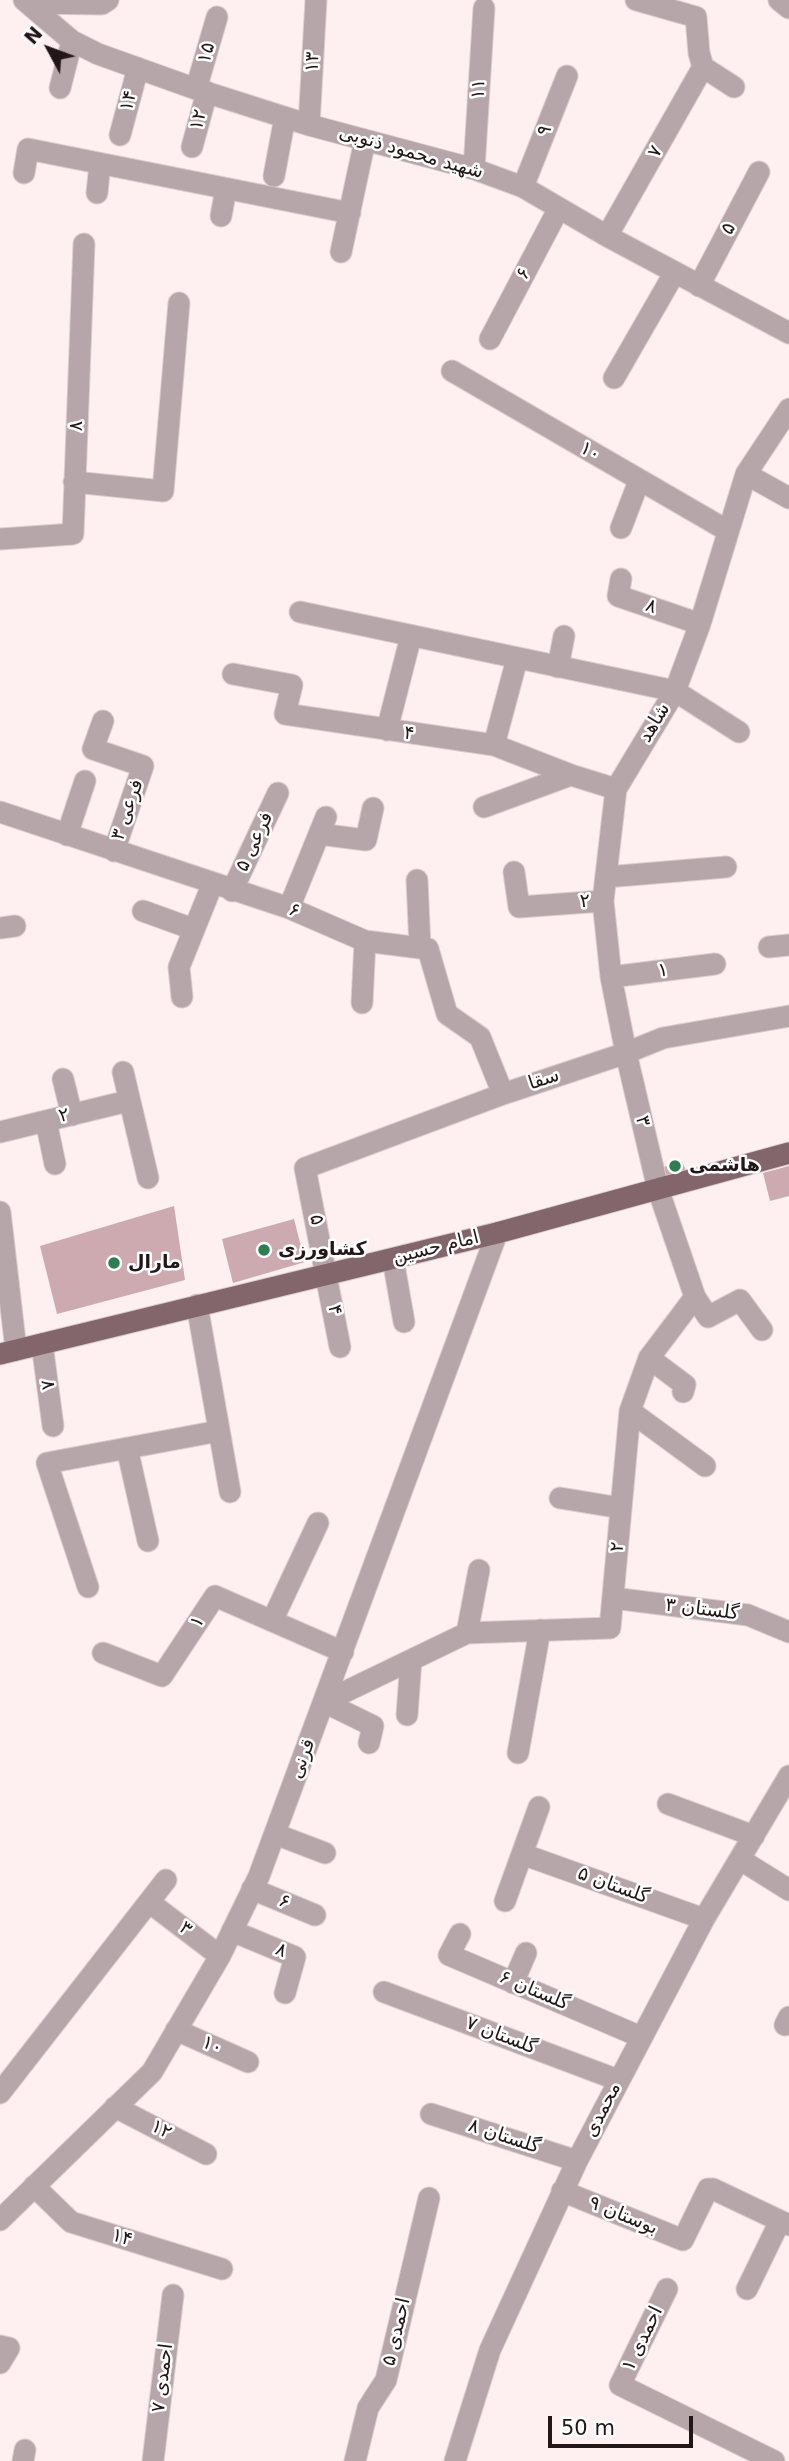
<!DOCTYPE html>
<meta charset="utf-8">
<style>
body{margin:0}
#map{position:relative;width:789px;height:2461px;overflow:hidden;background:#feeff1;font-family:"DejaVu Sans",sans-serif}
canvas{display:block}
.north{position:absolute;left:14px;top:14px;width:70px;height:70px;-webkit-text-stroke:5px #fff;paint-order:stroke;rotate:311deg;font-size:19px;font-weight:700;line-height:28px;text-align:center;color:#231619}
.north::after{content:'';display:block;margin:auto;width:24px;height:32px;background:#231619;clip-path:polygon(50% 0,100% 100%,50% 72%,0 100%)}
.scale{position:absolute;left:548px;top:2416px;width:145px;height:32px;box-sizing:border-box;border:4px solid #231619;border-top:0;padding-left:9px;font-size:21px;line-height:24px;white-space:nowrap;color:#231619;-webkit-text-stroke:5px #fff;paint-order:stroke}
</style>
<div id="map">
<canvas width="789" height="2461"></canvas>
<div class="north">N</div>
<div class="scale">50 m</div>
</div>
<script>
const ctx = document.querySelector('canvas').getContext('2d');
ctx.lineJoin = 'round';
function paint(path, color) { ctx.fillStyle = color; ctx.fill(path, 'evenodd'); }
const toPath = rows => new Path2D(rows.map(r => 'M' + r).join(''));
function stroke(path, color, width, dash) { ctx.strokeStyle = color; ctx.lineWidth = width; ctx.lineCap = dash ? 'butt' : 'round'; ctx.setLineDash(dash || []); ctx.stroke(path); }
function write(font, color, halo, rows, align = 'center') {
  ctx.font = font + ' "DejaVu Sans",Cairo,sans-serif'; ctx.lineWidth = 5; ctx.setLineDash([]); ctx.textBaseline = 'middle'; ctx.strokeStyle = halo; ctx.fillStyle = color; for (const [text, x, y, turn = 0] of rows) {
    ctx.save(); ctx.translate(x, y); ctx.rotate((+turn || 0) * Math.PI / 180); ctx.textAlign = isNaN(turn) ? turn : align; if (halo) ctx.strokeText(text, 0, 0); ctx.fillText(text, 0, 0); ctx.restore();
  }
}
const building = toPath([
 [682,1161,686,1171,655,1180,651,1171],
 [789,1166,789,1196,770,1201,763,1173],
 [174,1206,185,1280,57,1314,40,1246],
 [294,1219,305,1262,233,1283,222,1239]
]);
const minor = toPath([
 [24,0,72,41,98,54,196,89,309,125,474,169,523,187,607,236,789,333],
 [636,0,696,17,699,53,703,67,734,87],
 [779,0,789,8],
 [28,3,102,4,108,0],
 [60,88,72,41],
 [196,89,217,17],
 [309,125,316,0],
 [120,135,138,68],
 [192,147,207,92],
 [474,169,484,8],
 [24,173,28,149,350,213],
 [274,176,285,117],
 [523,187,567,76],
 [97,193,100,164],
 [221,216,226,189],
 [607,236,703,67],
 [341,252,365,140],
 [699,286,759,172],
 [490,339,559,208],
 [452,371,728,531],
 [614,378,675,272],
 [746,474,789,498],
 [74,482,163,491,179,303],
 [621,528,639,481],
 [0,539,73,534,84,244],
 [621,579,618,596,700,624],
 [300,612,675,691,739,732],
 [558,667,564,636],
 [233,674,292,685,285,714,494,745,571,775,616,789],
 [103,721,93,749,143,766,114,851],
 [387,730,411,636],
 [494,745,517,659],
 [484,807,571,775],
 [0,812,289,908,365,941,428,949,447,1014,480,1037,503,1094],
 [319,834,366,840,373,808],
 [67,835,85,781],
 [514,872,519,907,603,901],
 [606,877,726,867],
 [417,880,420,947],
 [232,891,278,793],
 [289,908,326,817],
 [143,911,193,929],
 [0,928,15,926],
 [769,947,789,945],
 [611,977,715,964],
 [182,997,179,967,212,885],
 [362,1003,365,941],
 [123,1072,148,1178],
 [63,1079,72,1115],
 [46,1121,55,1164],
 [0,1132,128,1101],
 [0,1212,16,1350],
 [393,1259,404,1322],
 [695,1297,708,1317,740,1300,762,1330],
 [197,1305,230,1492],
 [42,1344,53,1426],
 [340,1347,305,1168,503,1094,626,1053,663,1038,789,1016],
 [649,1358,685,1385,683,1392],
 [630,1411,705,1466],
 [127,1448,148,1541],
 [560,1498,621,1508],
 [88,1587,47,1463,219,1431],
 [613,1598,748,1615,789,1632],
 [272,1621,318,1523],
 [467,1633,479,1570],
 [103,1653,162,1676,215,1596,343,1652],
 [324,1702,467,1633,610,1628,630,1411,649,1358,695,1297,658,1189,626,1053,611,977,603,901,616,789,675,691,700,624,746,474,789,409],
 [324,1702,373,1726,369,1743],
 [407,1715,411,1660],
 [518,1753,540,1630],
 [668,1804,754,1836],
 [275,1834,325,1853],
 [522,1854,704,1919],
 [741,1860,789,1890],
 [252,1889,315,1915],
 [505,1901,539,1807],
 [149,1902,220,1956],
 [232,1931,295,1957,285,1993],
 [460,1934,449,1955,641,2037],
 [513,1983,526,1953],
 [384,1992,618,2080],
 [785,2025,789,2017],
 [176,2030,248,2062],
 [0,2093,166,1880],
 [115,2107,206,2154],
 [431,2114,577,2161],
 [34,2186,71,2222,222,2269],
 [562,2191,683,2240,708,2189,713,2189,789,2225],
 [0,2220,152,2072,220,1956,259,1876,497,1233],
 [667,2289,620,2385,774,2461],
 [747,2289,780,2221],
 [0,2346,9,2348,0,2363],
 [23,2461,25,2450],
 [153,2461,173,2295],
 [355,2461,368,2408,386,2380,429,2198],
 [455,2461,490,2350,577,2161,704,1919,789,1776]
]);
const major = toPath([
 [0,1354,497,1233,789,1153]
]);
const markers = [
 [675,1166,7,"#2d7e50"],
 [264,1250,7,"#2d7e50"],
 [114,1263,7,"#2d7e50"]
];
const streetNames = [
 ["۱۵",207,53,-74],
 ["۱۳",313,62,-87],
 ["۱۱",479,89,-87],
 ["۱۴",129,101,-75],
 ["۱۲",199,120,-75],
 ["۹",545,131,-68],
 ["۷",656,152,-60],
 ["شهید محمود ذنوبی",411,153,16],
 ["۵",729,229,-62],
 ["۶",524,274,-62],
 ["۸",77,426,-88],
 ["۱۰",590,452,30],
 ["۸",651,607,19],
 ["شاهد",655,723,-59],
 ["۴",409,734,8],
 ["فرعی ۳",128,810,-71],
 ["فرعی ۵",255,842,-65],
 ["۲",585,902,-4],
 ["۶",294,911,21],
 ["۱",663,971,-7],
 ["سقا",544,1080,-18],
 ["۲",64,1116,-13],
 ["۳",642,1121,77],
 ["۵",316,1220,78],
 ["امام حسین",436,1248,-14],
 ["۴",334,1310,80],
 ["۸",47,1385,83],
 ["۲",618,1547,-85],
 ["گلستان ۳",702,1610,7],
 ["۱",198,1622,-57],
 ["قرنی",303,1759,-70],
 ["گلستان ۵",613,1886,20],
 ["۶",284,1902,22],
 ["۳",185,1929,38],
 ["۸",281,1951,23],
 ["گلستان ۶",534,1991,23],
 ["گلستان ۷",501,2036,21],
 ["۱۰",212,2046,24],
 ["محمدی",603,2110,-63],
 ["۱۲",161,2130,27],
 ["گلستان ۸",504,2137,18],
 ["بوستان ۹",623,2216,22],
 ["۱۴",122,2238,17],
 ["احمدی ۵",397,2332,-77],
 ["احمدی ۱",643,2339,-64],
 ["احمدی ۷",163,2378,-83]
];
const poiNames = [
 ["هاشمی",689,1166],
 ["کشاورزی",278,1250],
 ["مارال",128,1263]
];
paint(building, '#cda9b0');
stroke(minor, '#dbccce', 23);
stroke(major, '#dbccce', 23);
stroke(minor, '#b6a6a9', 21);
stroke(major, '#82666b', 21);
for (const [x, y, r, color] of markers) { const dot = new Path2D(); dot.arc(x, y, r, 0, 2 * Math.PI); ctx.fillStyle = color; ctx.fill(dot); stroke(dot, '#fff', 2.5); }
write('19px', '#231619', '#fff', streetNames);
write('bold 19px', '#231619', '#fff', poiNames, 'left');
</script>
